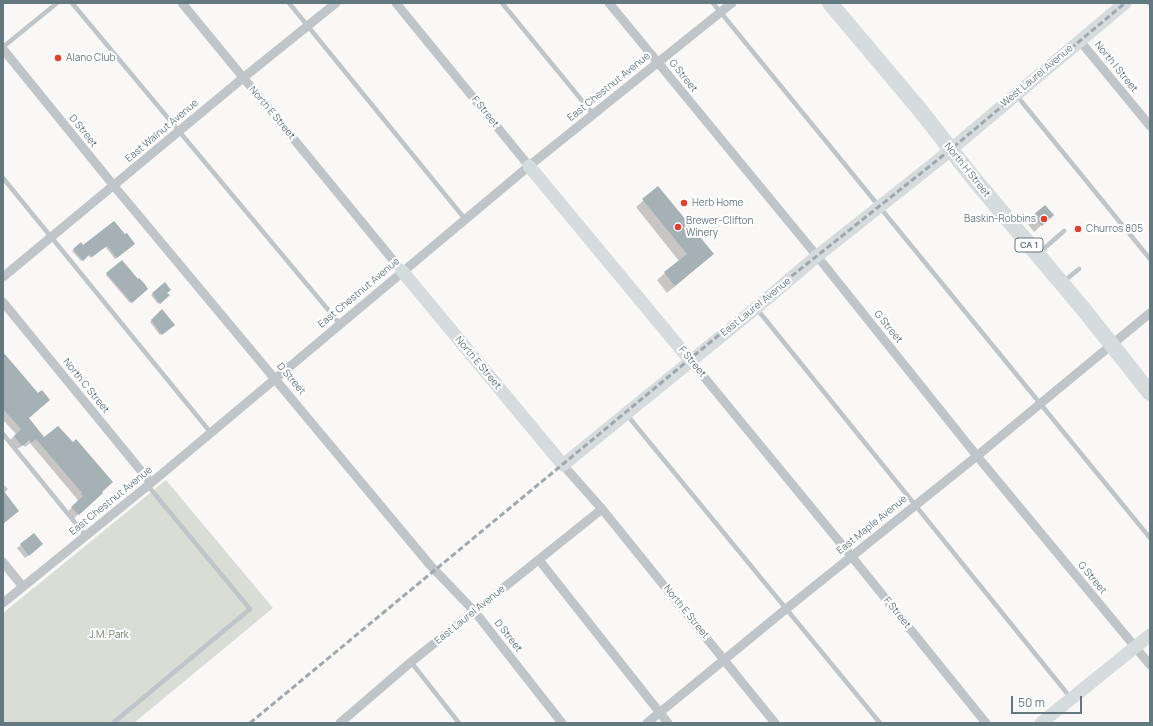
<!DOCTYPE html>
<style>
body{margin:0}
#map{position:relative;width:1153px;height:726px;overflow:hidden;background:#f9f8f6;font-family:Manrope,sans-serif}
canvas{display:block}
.frame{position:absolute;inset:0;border:4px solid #647880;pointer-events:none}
.scale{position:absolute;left:1011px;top:696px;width:71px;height:18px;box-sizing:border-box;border:2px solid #647880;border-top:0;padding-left:5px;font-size:12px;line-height:14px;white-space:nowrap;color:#647880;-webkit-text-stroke:3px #fff;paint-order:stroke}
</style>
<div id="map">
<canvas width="1153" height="726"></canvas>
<div class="frame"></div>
<div class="scale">50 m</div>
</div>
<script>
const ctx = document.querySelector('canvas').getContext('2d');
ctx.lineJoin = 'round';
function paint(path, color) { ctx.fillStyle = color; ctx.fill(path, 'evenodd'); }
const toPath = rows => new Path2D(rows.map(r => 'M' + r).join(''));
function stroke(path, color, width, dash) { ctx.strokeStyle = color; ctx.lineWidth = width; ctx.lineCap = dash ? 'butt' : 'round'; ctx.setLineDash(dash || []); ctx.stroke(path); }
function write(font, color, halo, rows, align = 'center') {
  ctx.font = font + ' Manrope,sans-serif'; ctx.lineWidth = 4; ctx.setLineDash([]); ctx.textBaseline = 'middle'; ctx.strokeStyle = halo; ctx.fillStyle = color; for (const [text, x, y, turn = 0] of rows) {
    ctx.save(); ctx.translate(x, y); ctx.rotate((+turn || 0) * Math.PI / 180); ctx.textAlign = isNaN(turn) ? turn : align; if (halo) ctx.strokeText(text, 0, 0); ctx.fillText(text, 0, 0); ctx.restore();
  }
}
const green = toPath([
 [166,480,273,608,134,723,3,723,3,613]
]);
const shadow = toPath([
 [658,188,713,254,667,293,657,280,679,261,636,207],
 [1034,216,1045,222,1034,232,1027,223],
 [81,244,83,246,133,244,115,259,105,246,91,258,88,255,81,261,72,251],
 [122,262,138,281,147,289,130,303,106,275],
 [165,283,166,293,169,295,158,304,151,295],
 [162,311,173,324,160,335,150,322],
 [3,354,28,418,44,439,101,492,97,498,73,519,67,512,78,502,77,499,30,443,25,447,23,445,16,450,9,441,16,434,3,420],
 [4,485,8,489,4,493,3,524,3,486],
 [33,535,38,548,25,558,17,548]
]);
const building = toPath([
 [658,186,714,254,675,286,664,272,687,254,642,199],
 [1045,205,1054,215,1042,226,1033,215],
 [114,221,125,234,127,233,135,244,117,258,107,246,92,257,90,254,83,261,73,249,81,242,83,245],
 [122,260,138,279,139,278,144,283,148,289,132,303,106,273],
 [165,282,171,290,167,293,170,295,160,304,152,293],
 [162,309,175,325,162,335,151,320],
 [3,352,38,393,42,390,50,400,29,418,44,437,58,426,73,442,76,439,113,482,102,492,103,493,79,515,71,507,83,496,81,494,82,493,36,439,31,443,29,440,22,446,14,436,21,429,3,409],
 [3,490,19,511,3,524],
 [34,533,43,544,29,556,20,544]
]);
const lane = toPath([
 [72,3,340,324],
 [289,3,465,219],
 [502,3,593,114],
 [713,3,1150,538],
 [1149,3,1150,4],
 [3,47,57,3],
 [1017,96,1150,259],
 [3,178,211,433],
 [1040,252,1064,231],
 [1063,282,1079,269],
 [757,309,1070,697],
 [627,415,880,723],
 [3,434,86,536],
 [411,662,459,723],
 [113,723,250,609,148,486]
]);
const street = toPath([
 [182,3,402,271],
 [396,3,529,166],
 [609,3,817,256,977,456,1150,665],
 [1080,41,1150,126],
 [3,49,114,186,430,565,475,612,562,723],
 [3,277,243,78,336,3],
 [3,302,151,483],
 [690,360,852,557,986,723],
 [563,465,602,509,775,723],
 [539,560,668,723],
 [3,562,23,587],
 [3,603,151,483,529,166,732,3],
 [340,723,411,662,602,509],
 [647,723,786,609,977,456,1150,313]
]);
const secondary = toPath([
 [529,166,690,360],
 [402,271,563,465,756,308,817,256,936,162,1125,3],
 [1041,723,1150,635]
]);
const highway = toPath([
 [830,3,920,110,974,179,1085,311,1150,393]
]);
const rail = toPath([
 [250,723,754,306,950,150,1125,3]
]);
const markers = [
 [58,58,4,"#e03f2f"],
 [684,203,4,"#e03f2f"],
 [1044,219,4,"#e03f2f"],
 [678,227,4,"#e03f2f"],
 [1078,229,4,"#e03f2f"]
];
const shields = [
 [1029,245,28]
];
const shieldNames = [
 ["CA 1",1029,245]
];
const poiNames = [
 ["Alano Club",66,58],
 ["Herb Home",692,203],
 ["Baskin-Robbins",1036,219,"right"],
 ["Brewer-Clifton",686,221],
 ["Winery",686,233],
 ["Churros 805",1086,229]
];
const streetNames = [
 ["North I Street",1116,67,51],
 ["G Street",683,76,51],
 ["West Laurel Avenue",1037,76,-40],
 ["East Chestnut Avenue",609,87,-39],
 ["F Street",485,112,51],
 ["North E Street",272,113,50],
 ["D Street",83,131,51],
 ["East Walnut Avenue",162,131,-40],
 ["North H Street",967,170,51],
 ["East Chestnut Avenue",359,293,-40],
 ["East Laurel Avenue",756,307,-39],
 ["G Street",888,327,51],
 ["F Street",692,362,50],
 ["North E Street",478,363,50],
 ["D Street",291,379,50],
 ["North C Street",86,386,51],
 ["East Chestnut Avenue",111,501,-39],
 ["East Maple Avenue",872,525,-39],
 ["G Street",1092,578,50],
 ["North E Street",686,612,51],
 ["F Street",897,613,51],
 ["East Laurel Avenue",470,615,-39],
 ["D Street",508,636,52]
];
const parkNames = [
 ["J.M. Park",109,635]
];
paint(green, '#d9ddd5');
paint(shadow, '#0003');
paint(building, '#a6b1b5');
stroke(lane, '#bfc5c8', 4.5);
stroke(street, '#bfc5c8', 9);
stroke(secondary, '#d6dbde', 13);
stroke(highway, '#d6dbde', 16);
stroke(rail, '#9fa8ac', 3, [6, 3]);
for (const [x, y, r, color] of markers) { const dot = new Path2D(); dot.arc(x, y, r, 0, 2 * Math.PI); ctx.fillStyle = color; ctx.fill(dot); stroke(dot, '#fff', 1.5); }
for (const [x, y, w] of shields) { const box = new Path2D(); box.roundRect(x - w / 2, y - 7, w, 14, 3); ctx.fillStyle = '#fff'; ctx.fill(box); stroke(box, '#647880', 1); }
write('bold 9px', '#647880', null, shieldNames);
write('10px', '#647880', '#fff', poiNames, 'left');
write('10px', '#647880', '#fff', streetNames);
write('10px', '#6a7963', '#fff', parkNames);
</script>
